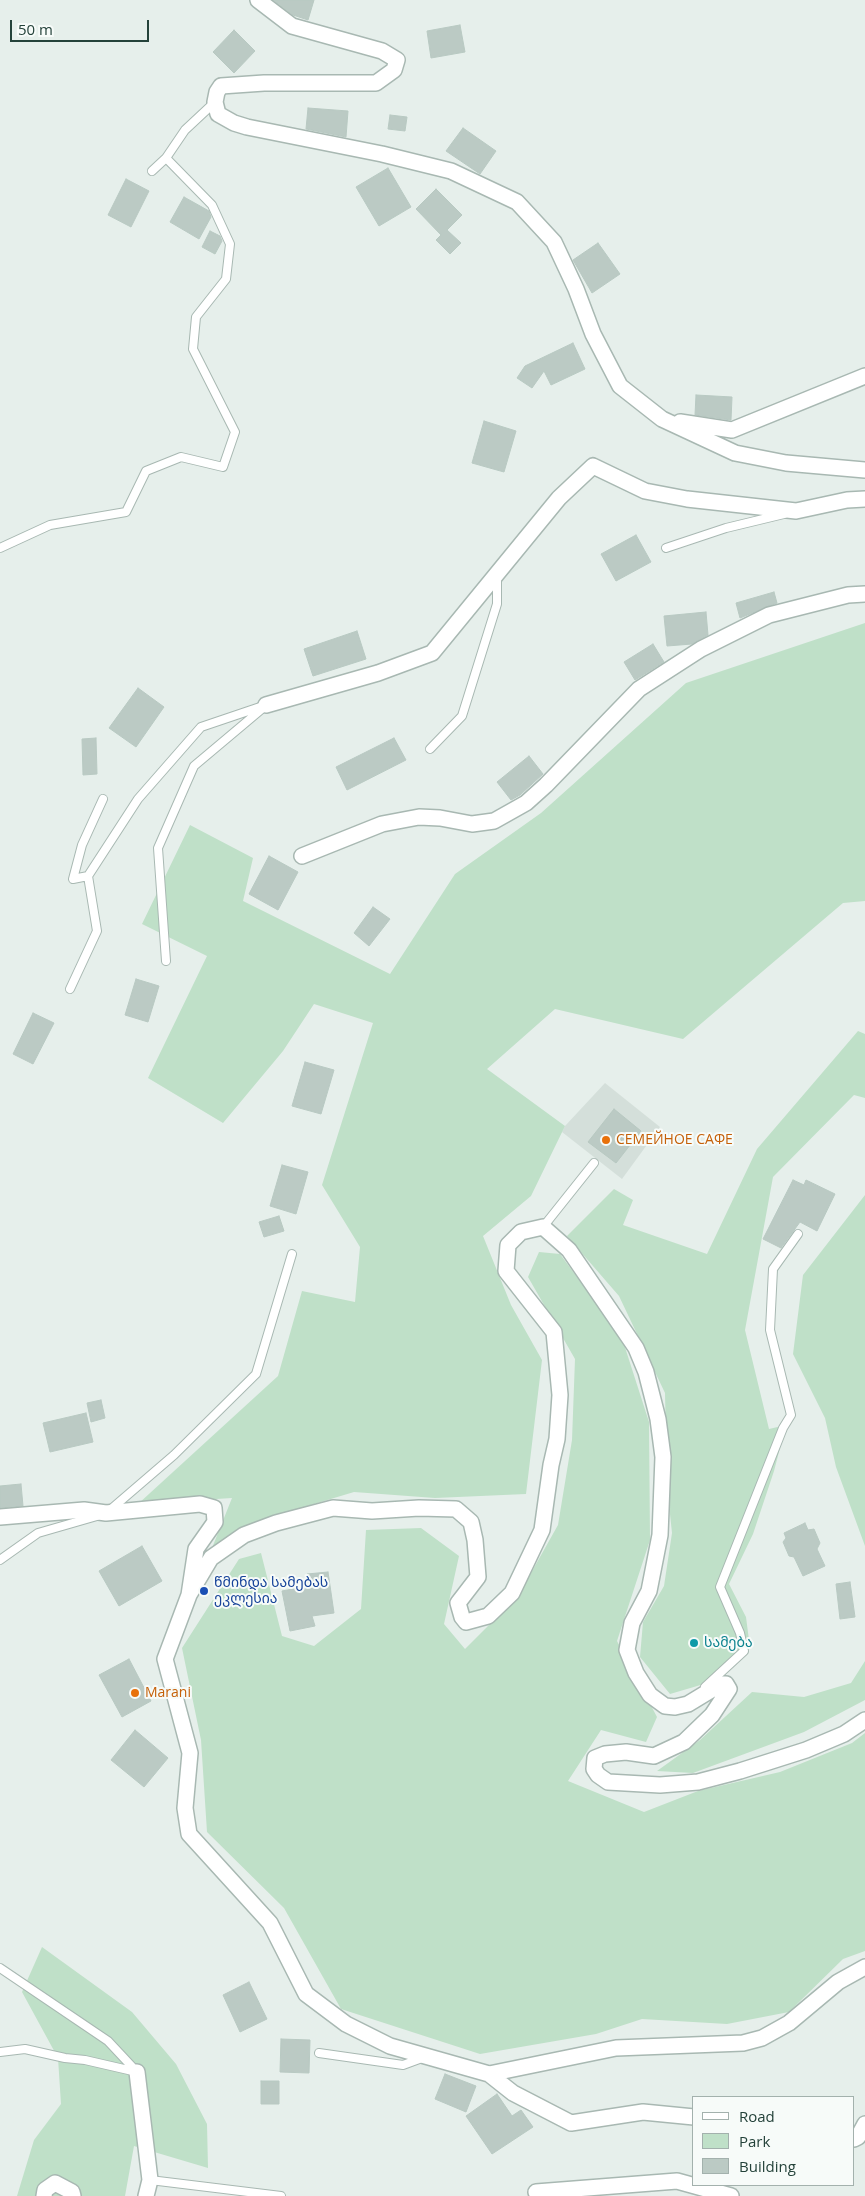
<!DOCTYPE html>
<meta charset="utf-8">
<style>
body{margin:0}
#map{position:relative;width:865px;height:2196px;overflow:hidden;background:#e6efeb;font-family:"Open Sans",sans-serif}
canvas{display:block}
.legend{position:absolute;left:692px;top:2096px;width:162px;height:90px;box-sizing:border-box;background:#f7fbf9;border:1px solid #a3b1ad;margin:0;padding:6px 9px;list-style:none;font-size:15px;color:#24423a}
.legend li{display:flex;align-items:center;gap:10px;height:25px}
.legend b{width:25px;border:1px solid #a3b1ad}
.scale{position:absolute;left:10px;top:20px;width:139px;height:22px;box-sizing:border-box;border:2px solid #24423a;border-top:0;padding-left:6px;font-size:15px;line-height:18px;white-space:nowrap;color:#24423a;-webkit-text-stroke:4px #f7fbf9;paint-order:stroke}
</style>
<div id="map">
<canvas width="865" height="2196"></canvas>
<ul class="legend">
<li><b style="height:6px;background:#fff"></b>Road</li>
<li><b style="height:14px;background:#bfe0c8"></b>Park</li>
<li><b style="height:14px;background:#bbcac4"></b>Building</li>
</ul>
<div class="scale">50 m</div>
</div>
<script>
const ctx = document.querySelector('canvas').getContext('2d');
ctx.lineJoin = 'round';
function paint(path, color) { ctx.fillStyle = color; ctx.fill(path, 'evenodd'); }
const toPath = rows => new Path2D(rows.map(r => 'M' + r).join(''));
function stroke(path, color, width, dash) { ctx.strokeStyle = color; ctx.lineWidth = width; ctx.lineCap = dash ? 'butt' : 'round'; ctx.setLineDash(dash || []); ctx.stroke(path); }
function write(font, color, halo, rows, align = 'center') {
  ctx.font = font + ' "Open Sans","Noto Sans Georgian",sans-serif'; ctx.lineWidth = 4; ctx.setLineDash([]); ctx.textBaseline = 'middle'; ctx.strokeStyle = halo; ctx.fillStyle = color; for (const [text, x, y, turn = 0] of rows) {
    ctx.save(); ctx.translate(x, y); ctx.rotate((+turn || 0) * Math.PI / 180); ctx.textAlign = isNaN(turn) ? turn : align; if (halo) ctx.strokeText(text, 0, 0); ctx.fillText(text, 0, 0); ctx.restore();
  }
}
const built = toPath([
 [605,1083,660,1127,622,1179,562,1132,565,1126]
]);
const green = toPath([
 [865,623,865,901,843,903,683,1039,555,1009,487,1069,565,1126,531,1196,483,1236,511,1305,542,1360,526,1494,435,1498,354,1492,264,1519,210,1553,232,1498,138,1504,278,1376,302,1291,355,1302,360,1247,322,1185,373,1023,314,1004,283,1051,223,1123,148,1078,207,956,142,924,190,825,253,858,243,901,390,974,455,874,541,813,686,683],
 [858,1031,865,1034,865,1098,854,1095,773,1177,745,1330,769,1429,786,1425,774,1471,753,1534,729,1584,746,1617,749,1640,704,1684,670,1694,640,1657,643,1622,664,1586,672,1533,667,1486,665,1393,619,1296,567,1236,614,1189,633,1200,623,1225,707,1254,757,1149],
 [865,1195,865,1546,836,1467,825,1418,793,1354,803,1275],
 [539,1252,560,1254,622,1338,649,1422,650,1540,617,1641,657,1717,646,1742,601,1730,568,1781,644,1812,698,1791,780,1772,852,1743,865,1733,865,1951,843,1959,789,2012,727,2024,642,2019,596,2034,480,2054,341,2009,284,1908,207,1832,201,1740,182,1648,239,1559,261,1553,282,1636,314,1646,361,1609,366,1530,421,1528,459,1556,444,1624,465,1649,518,1596,558,1525,572,1440,575,1359,528,1277],
 [865,1661,865,1700,804,1732,693,1773,657,1771,700,1740,752,1692,804,1697,851,1683],
 [42,1947,132,2012,176,2064,207,2124,208,2168,134,2146,125,2196,17,2196,34,2140,61,2104,58,2058,22,1992]
]);
const building = toPath([
 [273,0,314,0,308,20,293,15,273,0],
 [460,25,465,52,431,58,427,31,460,25],
 [234,30,255,51,234,73,213,52,234,30],
 [308,108,348,111,346,137,306,129,308,108],
 [390,115,407,117,405,131,388,129,390,115],
 [463,128,496,151,480,174,446,151,463,128],
 [388,168,411,207,379,226,356,187,388,168],
 [126,179,149,191,131,227,108,215,126,179],
 [436,189,462,215,447,230,461,243,450,254,436,240,441,235,416,209,436,189],
 [184,197,209,211,211,217,199,239,170,222,184,197],
 [210,231,220,236,222,241,215,254,202,247,210,231],
 [598,243,620,274,592,293,573,260,598,243],
 [573,343,585,369,551,385,544,371,532,388,517,378,525,366,573,343],
 [696,395,732,397,731,420,695,415,696,395],
 [484,421,516,431,504,472,472,463,484,421],
 [636,535,651,562,616,581,601,554,636,535],
 [774,592,777,603,740,618,736,603,774,592],
 [706,612,708,635,692,644,667,646,664,616,706,612],
 [357,631,366,659,313,676,304,649,357,631],
 [653,644,664,662,635,680,624,662,653,644],
 [138,688,164,707,136,747,109,728,138,688],
 [96,738,97,774,83,775,82,739,96,738],
 [394,738,406,760,347,790,336,767,394,738],
 [529,756,543,774,520,795,511,800,497,782,529,756],
 [269,856,298,872,278,910,249,894,269,856],
 [373,907,390,919,369,946,354,933,373,907],
 [136,979,159,986,148,1022,125,1015,136,979],
 [33,1013,54,1023,33,1064,13,1054,33,1013],
 [305,1062,334,1070,321,1114,292,1106,305,1062],
 [614,1109,641,1131,616,1163,588,1142,614,1109],
 [282,1165,308,1172,296,1214,270,1206,282,1165],
 [793,1180,804,1185,806,1180,835,1194,817,1231,800,1222,781,1248,763,1239,793,1180],
 [279,1216,284,1231,264,1237,259,1222,279,1216],
 [101,1400,105,1418,91,1422,87,1403,101,1400],
 [86,1413,93,1442,50,1452,43,1423,86,1413],
 [21,1484,23,1506,0,1508,0,1486,21,1484],
 [805,1523,808,1530,814,1529,820,1543,817,1549,825,1566,803,1576,794,1557,789,1556,783,1542,786,1538,784,1533,805,1523],
 [142,1546,162,1581,119,1606,99,1571,142,1546],
 [328,1572,334,1613,312,1616,315,1626,290,1631,282,1591,308,1586,307,1574,328,1572],
 [850,1582,855,1617,840,1619,836,1584,850,1582],
 [129,1659,151,1701,122,1717,99,1675,129,1659],
 [135,1730,168,1758,144,1787,111,1760,135,1730],
 [249,1982,267,2019,240,2032,223,1995,249,1982],
 [281,2039,310,2040,309,2073,280,2072,281,2039],
 [445,2074,476,2086,466,2112,435,2099,445,2074],
 [261,2081,279,2081,279,2104,261,2104,261,2081],
 [497,2094,512,2116,521,2110,533,2127,492,2154,466,2116,497,2094]
]);
const lane = toPath([
 [152,171,166,158,185,130,215,102],
 [0,548,50,525,126,512,146,471,181,457,223,467,235,432,193,349,196,317,226,279,230,244,212,205,166,158],
 [666,548,726,528,784,514],
 [430,749,462,716,497,604,497,576],
 [88,876,73,879,82,845,103,799],
 [166,961,158,848,194,766,263,708],
 [70,989,97,931,88,876,138,799,201,727,266,705],
 [543,1227,594,1163],
 [110,1510,174,1455,256,1374,292,1254],
 [0,1560,38,1533,97,1516],
 [705,1687,744,1651,740,1633,720,1587,783,1428,791,1415,770,1330,773,1269,798,1234],
 [0,1968,108,2041,137,2072],
 [0,2052,25,2049,65,2058,85,2060,137,2072],
 [319,2053,403,2065,422,2058],
 [150,2180,281,2196]
]);
const street = toPath([
 [258,0,292,26,382,51,397,60,394,70,376,83,264,83,221,86,217,92,215,102,218,114,234,123,247,127,382,154,451,171,517,202,554,242,576,289,593,334,620,386,662,419,735,453,786,463,865,470],
 [680,422,732,430,865,376],
 [266,705,378,673,432,653,559,498,593,466,645,491,687,499,796,511,847,500,865,499],
 [302,856,382,824,419,817,440,818,472,824,494,821,526,803,546,785,639,689,701,649,769,615,848,595,865,594],
 [0,1517,84,1510,106,1513,200,1504,214,1508,215,1522,196,1549,189,1595,165,1659,190,1753,185,1808,189,1834,270,1923,306,1994,346,2024,390,2046,489,2074,513,2093,571,2123,643,2112,694,2117],
 [189,1595,211,1558,244,1535,276,1523,333,1508,372,1511,419,1508,456,1509,471,1522,475,1540,478,1577,458,1603,462,1617,466,1622,488,1616,512,1593,542,1530,551,1465,557,1439,560,1395,554,1332,506,1271,508,1245,521,1232,543,1227,569,1250,636,1348,646,1372,658,1419,663,1457,660,1535,649,1591,632,1623,627,1650,636,1673,650,1695,665,1706,675,1707,688,1704,721,1684,726,1684,729,1689,712,1715,684,1742,654,1756,626,1752,605,1754,595,1758,594,1769,598,1775,608,1782,660,1785,698,1782,740,1771,806,1750,844,1734,865,1720],
 [137,2072,150,2180,146,2196],
 [489,2074,616,2048,743,2043,762,2038,789,2023,838,1982,865,1967],
 [854,2139,858,2137,865,2124],
 [536,2192,677,2181,731,2196],
 [44,2196,45,2190,55,2183,72,2192,73,2196]
]);
const markers = [
 [606,1140,5,"#e8710a"],
 [204,1591,5,"#1a4fb4"],
 [694,1643,5,"#0f9aa8"],
 [135,1693,5,"#e8710a"]
];
const foodNames = [
 ["СЕМЕЙНОЕ САФЕ",616,1140],
 ["Marani",145,1693]
];
const transitNames = [
 ["წმინდა სამებას",214,1583],
 ["ეკლესია",214,1599]
];
const cultureNames = [
 ["სამება",704,1643]
];
paint(built, '#d4dfda');
paint(green, '#bfe0c8');
paint(building, '#bbcac4');
stroke(building, '#b8c9c2', 1);
stroke(lane, '#a8b8b2', 10);
stroke(street, '#a8b8b2', 18);
stroke(lane, '#fff', 8);
stroke(street, '#fff', 15);
for (const [x, y, r, color] of markers) { const dot = new Path2D(); dot.arc(x, y, r, 0, 2 * Math.PI); ctx.fillStyle = color; ctx.fill(dot); stroke(dot, '#f7fbf9', 2); }
write('14px', '#c56008', '#f7fbf9', foodNames, 'left');
write('14px', '#164399', '#f7fbf9', transitNames, 'left');
write('14px', '#0d838f', '#f7fbf9', cultureNames, 'left');
</script>
